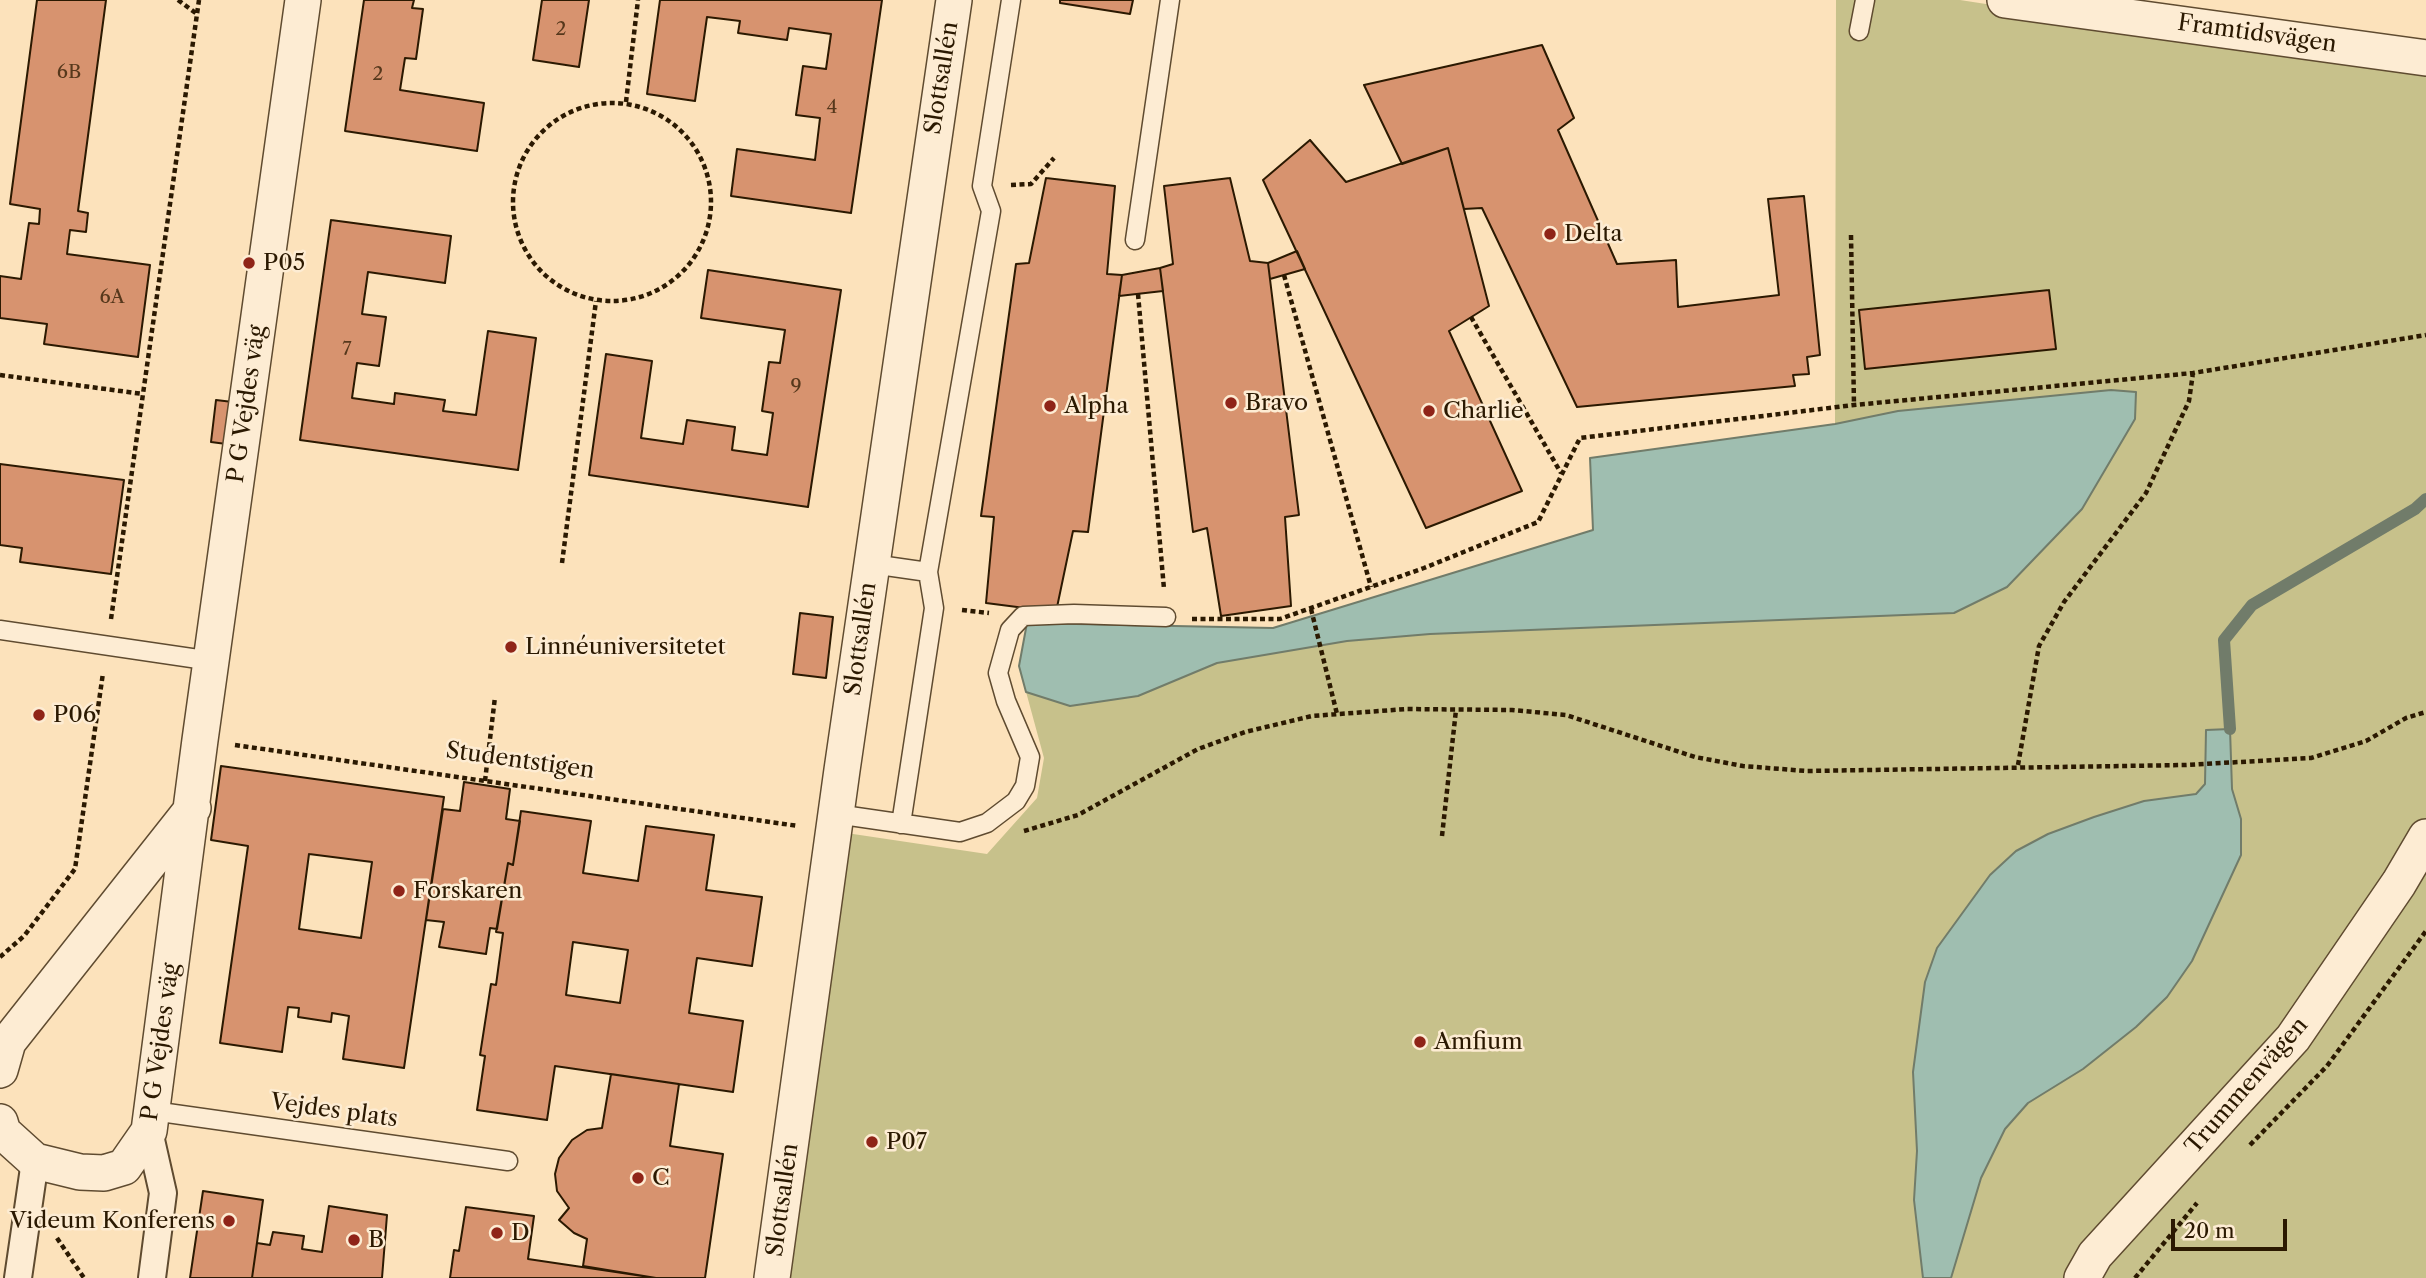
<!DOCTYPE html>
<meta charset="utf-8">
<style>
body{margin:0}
#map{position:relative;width:2426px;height:1278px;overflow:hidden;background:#fce2bb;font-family:"Libre Caslon Text",serif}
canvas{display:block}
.scale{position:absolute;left:2171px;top:1219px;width:116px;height:32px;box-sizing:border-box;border:4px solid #2b1901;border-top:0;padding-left:9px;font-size:21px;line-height:24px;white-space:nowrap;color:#2b1901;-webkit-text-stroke:5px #fdecd3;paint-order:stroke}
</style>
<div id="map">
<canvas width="2426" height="1278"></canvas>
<div class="scale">20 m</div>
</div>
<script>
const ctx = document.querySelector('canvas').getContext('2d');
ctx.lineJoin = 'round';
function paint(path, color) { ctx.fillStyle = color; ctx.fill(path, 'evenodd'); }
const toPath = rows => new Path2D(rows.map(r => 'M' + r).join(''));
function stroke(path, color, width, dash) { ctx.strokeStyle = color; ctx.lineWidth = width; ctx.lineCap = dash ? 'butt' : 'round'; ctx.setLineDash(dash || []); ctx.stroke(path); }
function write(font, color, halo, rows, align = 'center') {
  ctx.font = font + ' "Libre Caslon Text",serif'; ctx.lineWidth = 5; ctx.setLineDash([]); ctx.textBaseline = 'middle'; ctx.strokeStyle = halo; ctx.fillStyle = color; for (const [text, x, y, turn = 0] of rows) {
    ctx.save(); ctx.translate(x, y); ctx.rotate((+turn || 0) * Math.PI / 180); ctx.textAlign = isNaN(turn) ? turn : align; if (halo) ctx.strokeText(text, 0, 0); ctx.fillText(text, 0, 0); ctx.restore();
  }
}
const green = toPath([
 [1836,0,1960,0,2426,72,2426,1278,771,1278,833,831,987,854,1037,798,1044,758,1019,666,1027,623,1273,628,1593,530,1590,458,1835,424]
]);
const water = toPath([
 [2111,390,2136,392,2135,419,2082,509,2007,587,1954,613,1430,634,1347,641,1217,663,1138,696,1070,706,1026,692,1019,666,1027,623,1273,628,1593,530,1590,458,1835,424,1898,411,2111,390],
 [2230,729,2232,789,2241,819,2241,855,2192,961,2167,997,2136,1027,2083,1069,2028,1103,2005,1129,1981,1178,1951,1278,1923,1278,1914,1200,1917,1151,1913,1072,1925,982,1937,948,1990,875,2016,851,2048,834,2094,817,2144,801,2196,794,2205,784,2206,730,2230,729]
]);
const stream = toPath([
 [2230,729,2224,640,2252,605,2415,509,2426,499]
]);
const building = toPath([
 [37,0,106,0,78,211,88,213,86,232,70,230,67,254,150,265,138,357,44,344,47,324,0,318,0,276,21,279,29,223,39,224,40,209,10,204,37,0],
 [364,0,414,0,412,8,423,9,416,59,405,58,400,90,484,103,477,151,345,131,364,0],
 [542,0,589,0,579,67,533,60,542,0],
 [660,0,882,0,851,213,731,196,737,149,815,160,820,118,796,115,803,66,826,69,831,34,789,28,787,40,738,33,740,21,707,17,695,101,647,94,660,0],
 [1060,0,1133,0,1130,14,1060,3,1060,0],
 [1542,45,1574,118,1558,130,1617,264,1676,260,1678,307,1779,295,1768,199,1804,196,1820,355,1807,357,1809,374,1793,375,1795,386,1577,407,1482,208,1464,209,1448,148,1402,164,1364,85,1542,45],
 [1310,140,1346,182,1448,148,1489,306,1449,331,1522,491,1426,528,1263,180,1310,140],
 [1046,178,1115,186,1107,274,1122,275,1088,532,1073,531,1056,612,986,603,994,517,981,516,1016,264,1029,263,1046,178],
 [1230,178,1250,261,1268,263,1299,515,1285,517,1291,606,1221,616,1207,528,1193,532,1160,268,1173,264,1164,186,1230,178],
 [331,220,451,236,445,283,368,272,362,314,386,317,379,366,357,363,352,398,394,404,395,393,445,400,443,411,476,415,488,331,536,338,518,470,300,440,331,220],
 [1297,251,1305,269,1270,279,1268,263,1297,251],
 [1160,268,1163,291,1119,296,1122,275,1160,268],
 [708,270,841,290,808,507,589,475,606,354,652,361,641,438,683,444,687,420,735,427,732,450,767,455,773,413,762,411,769,362,780,363,785,330,701,318,708,270],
 [2049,290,2056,349,1865,369,1859,310,2049,290],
 [216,400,241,403,234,445,211,442,216,400],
 [0,464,124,480,111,574,20,562,22,548,0,545,0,464],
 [800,613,833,617,826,678,793,674,800,613],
 [221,766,444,797,404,1068,343,1059,349,1016,332,1013,331,1022,298,1017,299,1008,288,1007,282,1052,220,1043,248,846,211,840,221,766],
 [309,854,372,862,361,938,299,929,309,854],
 [464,782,510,789,506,819,520,821,513,865,508,863,497,929,490,928,486,954,439,947,444,922,426,920,443,809,460,811,464,782],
 [521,811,591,821,583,873,638,881,646,826,714,835,706,890,762,897,752,966,697,958,689,1013,743,1021,733,1092,555,1066,547,1120,477,1110,485,1056,480,1055,491,984,496,985,503,933,496,932,508,863,513,865,521,811],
 [573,942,628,950,620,1003,566,995,573,942],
 [611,1074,679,1084,670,1146,723,1154,705,1278,656,1278,583,1266,587,1239,574,1233,559,1220,569,1208,557,1191,555,1174,559,1158,572,1140,587,1130,602,1128,611,1074],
 [203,1191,263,1200,252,1278,190,1278,203,1191],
 [329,1206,387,1215,382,1278,252,1278,257,1243,270,1245,273,1232,304,1236,302,1249,322,1252,329,1206],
 [466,1207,534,1216,528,1259,656,1278,450,1278,454,1250,459,1251,466,1207]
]);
const path = toPath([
 [178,0,197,14],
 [626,102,638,0],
 '513 202a99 99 0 1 1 198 0a99 99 0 1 1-198 0Z',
 [1011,185,1031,184,1054,158],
 [1851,235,1854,405],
 [1284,275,1371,587],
 [1138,294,1164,589],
 [1471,317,1561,473],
 [0,375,143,394],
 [562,563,596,301],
 [1311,609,1337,714],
 [962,610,989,613],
 [111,619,199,0],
 [1192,619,1280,619,1424,568,1538,522,1580,438,1854,405,2193,373,2426,335],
 [235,745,798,826],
 [2018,765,2039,646,2064,602,2146,493,2189,401,2193,373],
 [485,781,495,697],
 [1024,831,1078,815,1198,749,1245,732,1312,716,1406,709,1512,710,1566,715,1695,757,1743,766,1806,771,2186,765,2311,758,2366,741,2406,718,2426,712],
 [1442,836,1456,710],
 [0,957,24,936,75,869,103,673],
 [2250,1145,2327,1066,2426,931],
 [57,1238,84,1278],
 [2135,1278,2197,1203]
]);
const service = toPath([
 [1859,31,1865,0],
 [1135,240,1170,0],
 [872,564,928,572],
 [0,630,212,661],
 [836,814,960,832,987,823,1016,801,1025,786,1030,757,1006,701,998,673,1010,630,1023,616,1074,614,1166,617],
 [901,824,934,608,928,572,991,211,982,186,1011,0],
 [153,1111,508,1161]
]);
const pedestrian = toPath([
 [149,1131,163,1193,152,1278],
 [18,1278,35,1161]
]);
const minor = toPath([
 [2005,0,2426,58],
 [0,1070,8,1042,193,808],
 [0,1122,3,1132,35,1161,80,1172,104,1173,124,1167,149,1131,200,740,303,0],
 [772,1278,842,770,954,0],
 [2082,1278,2095,1255,2293,1038,2399,883,2426,837]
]);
const markers = [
 [1550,234,7,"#8f2418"],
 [249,263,7,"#8f2418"],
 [1231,403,7,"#8f2418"],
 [1050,406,7,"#8f2418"],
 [1429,411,7,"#8f2418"],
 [511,647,7,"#8f2418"],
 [39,715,7,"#8f2418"],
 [399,891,7,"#8f2418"],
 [1420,1042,7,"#8f2418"],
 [872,1142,7,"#8f2418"],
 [638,1178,7,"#8f2418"],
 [229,1221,7,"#8f2418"],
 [497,1233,7,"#8f2418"],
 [354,1240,7,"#8f2418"]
];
const numberNames = [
 ["2",561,30],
 ["6B",69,73],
 ["2",378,75],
 ["4",832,108],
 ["6A",112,298],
 ["7",347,350],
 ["9",796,387]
];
const streetNames = [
 ["Framtidsvägen",2257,34,8],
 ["Slottsallén",942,78,-81],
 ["P G Vejdes väg",247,404,-82],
 ["Slottsallén",861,639,-82],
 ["Studentstigen",520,761,8],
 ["P G Vejdes väg",161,1042,-82],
 ["Trummenvägen",2247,1086,-49],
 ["Vejdes plats",334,1111,8],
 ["Slottsallén",783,1200,-82]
];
const poiNames = [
 ["Delta",1564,234],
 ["P05",263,263],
 ["Bravo",1245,403],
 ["Alpha",1064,406],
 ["Charlie",1443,411],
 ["Linnéuniversitetet",525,647],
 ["P06",53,715],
 ["Forskaren",413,891],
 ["Amfium",1434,1042],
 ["P07",886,1142],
 ["C",652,1178],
 ["Videum Konferens",215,1221,"right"],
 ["D",511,1233],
 ["B",368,1240]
];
paint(green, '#c7c18b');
paint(water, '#9fbeb0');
stroke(water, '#717c6a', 2);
stroke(stream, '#717c6a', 12);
paint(building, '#d7936f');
stroke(building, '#2b1901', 2);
stroke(service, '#5f4b30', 21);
stroke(pedestrian, '#5f4b30', 30);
stroke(minor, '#5f4b30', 38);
stroke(path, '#2b1901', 4.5, [5, 3.5]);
stroke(service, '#fdecd3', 18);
stroke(pedestrian, '#fdecd3', 26);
stroke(minor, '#fdecd3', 35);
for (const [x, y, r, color] of markers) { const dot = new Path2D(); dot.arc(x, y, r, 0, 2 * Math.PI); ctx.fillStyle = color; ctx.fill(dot); stroke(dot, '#fdecd3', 2.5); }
write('19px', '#56381c', null, numberNames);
write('23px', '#2b1901', '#fdecd3', streetNames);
write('23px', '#2b1901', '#fdecd3', poiNames, 'left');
</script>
